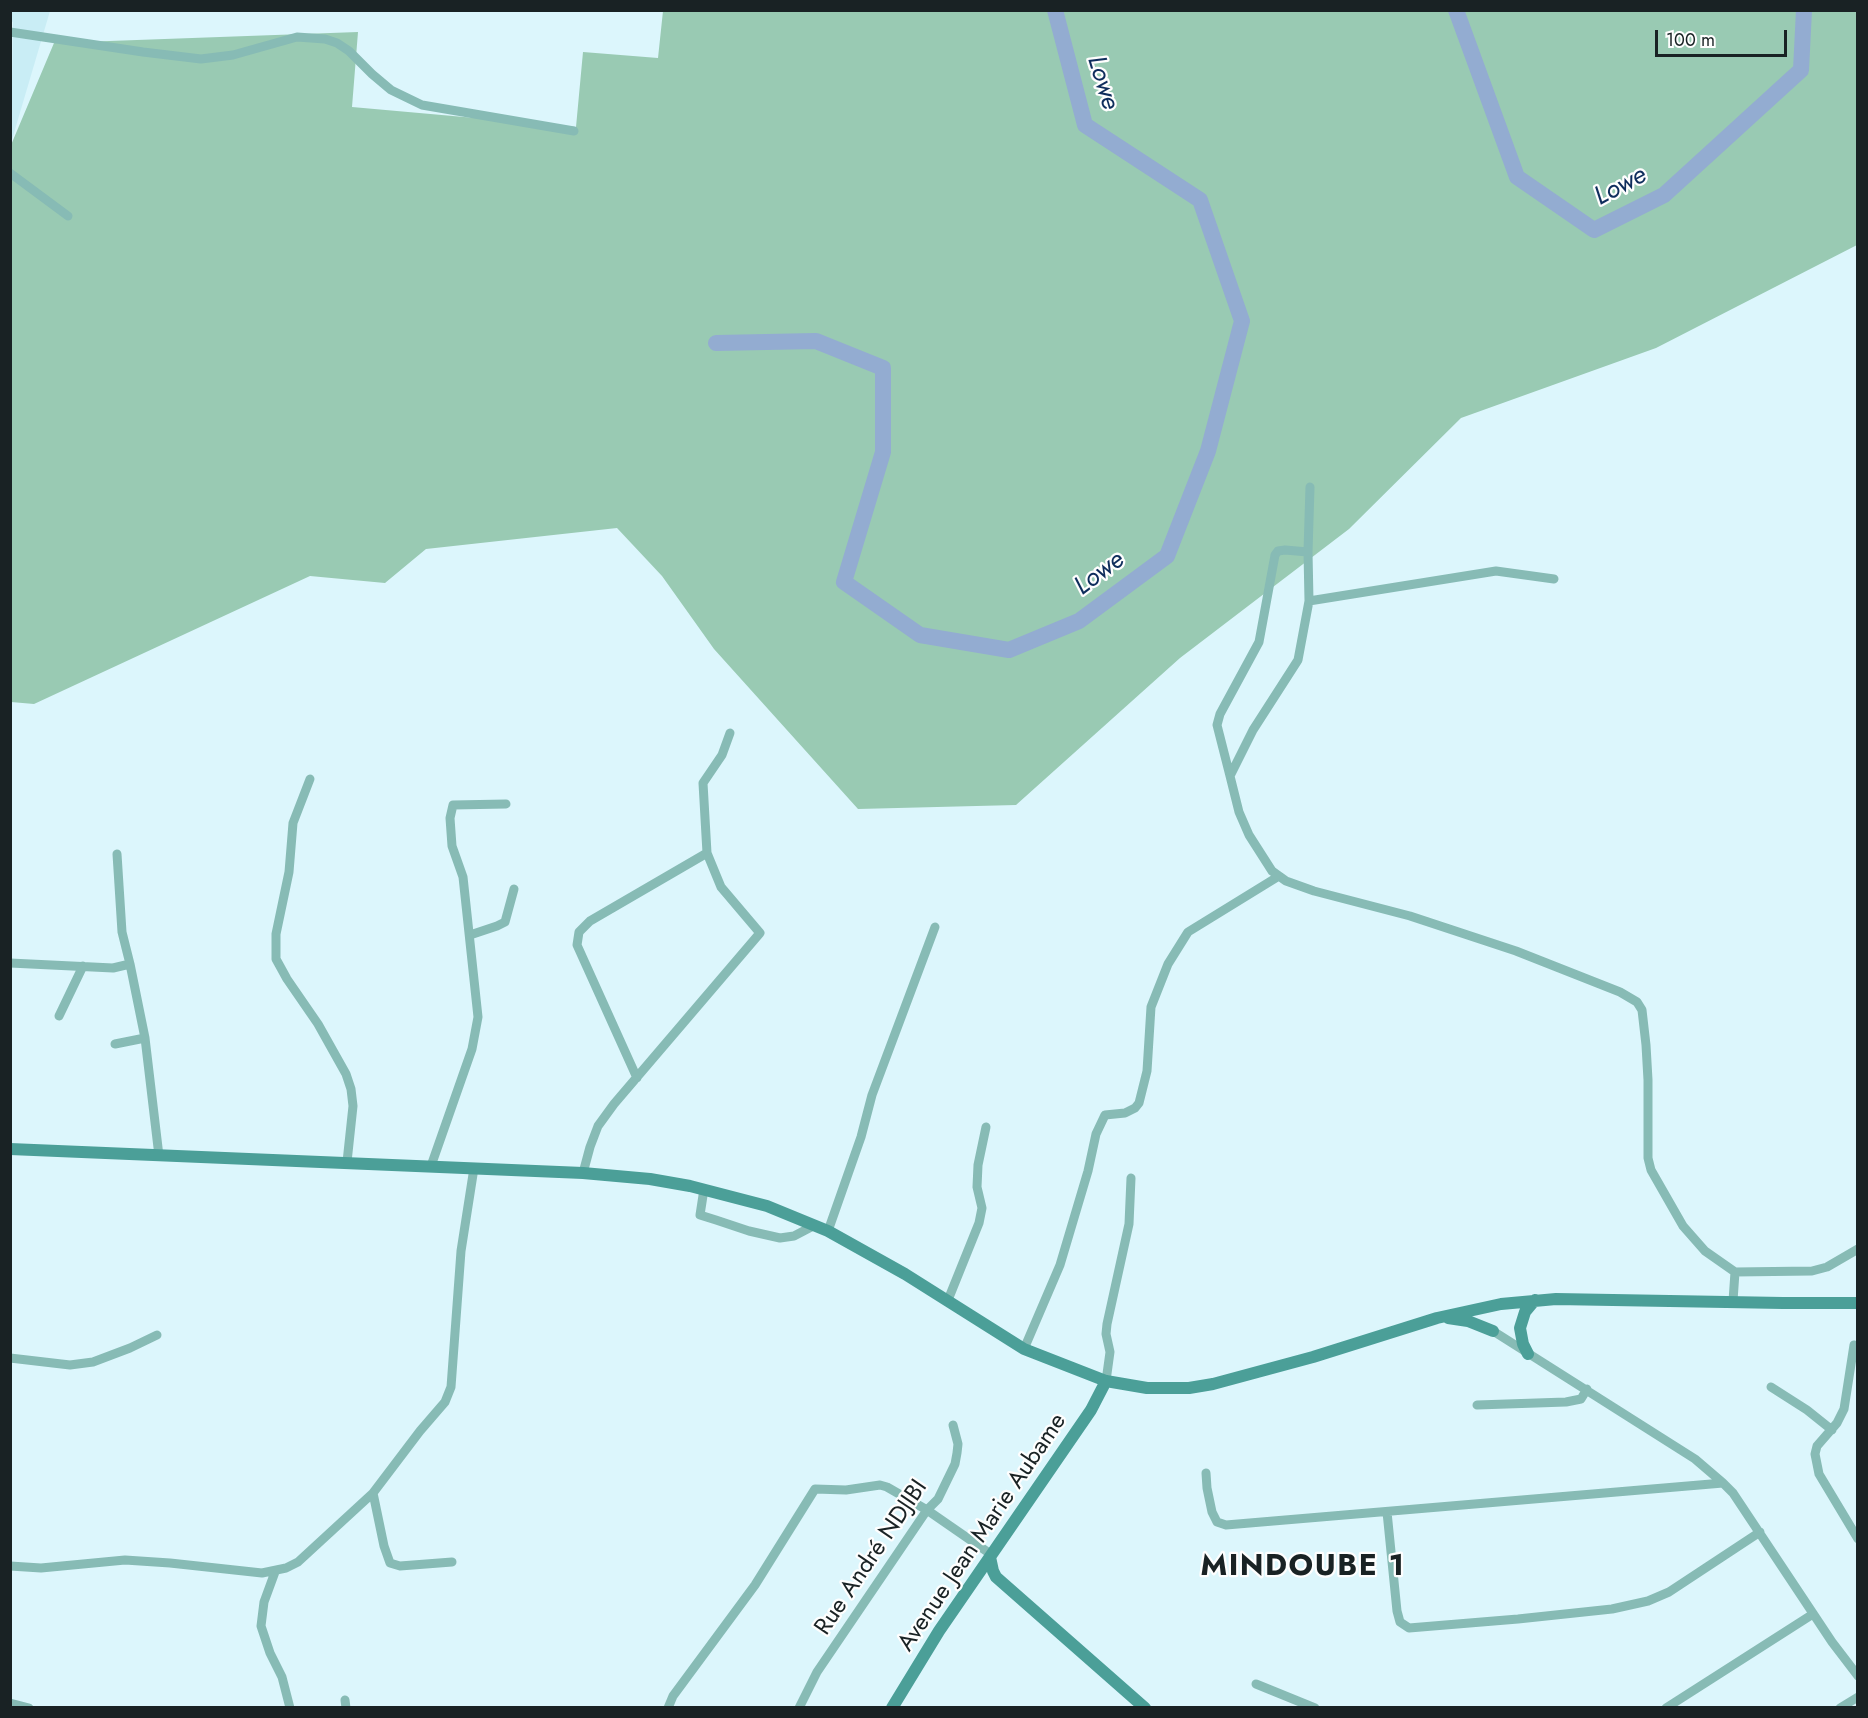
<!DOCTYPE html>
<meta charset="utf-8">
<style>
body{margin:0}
#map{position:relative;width:1868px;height:1718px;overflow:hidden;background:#dcf6fc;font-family:Jost,sans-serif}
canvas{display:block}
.frame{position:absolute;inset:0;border:12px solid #192224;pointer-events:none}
.scale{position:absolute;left:1655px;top:30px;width:132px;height:27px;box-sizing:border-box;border:3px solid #192224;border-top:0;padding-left:8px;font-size:18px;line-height:21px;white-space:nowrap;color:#192224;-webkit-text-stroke:4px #fefefe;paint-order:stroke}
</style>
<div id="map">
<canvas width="1868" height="1718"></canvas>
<div class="frame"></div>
<div class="scale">100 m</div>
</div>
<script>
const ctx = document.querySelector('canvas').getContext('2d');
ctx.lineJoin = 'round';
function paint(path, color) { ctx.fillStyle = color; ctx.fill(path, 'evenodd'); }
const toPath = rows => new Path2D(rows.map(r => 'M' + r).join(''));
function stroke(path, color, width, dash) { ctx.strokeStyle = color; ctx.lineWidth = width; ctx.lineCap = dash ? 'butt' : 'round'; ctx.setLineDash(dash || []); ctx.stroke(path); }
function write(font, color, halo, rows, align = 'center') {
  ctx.font = font + ' Jost,sans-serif'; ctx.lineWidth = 4.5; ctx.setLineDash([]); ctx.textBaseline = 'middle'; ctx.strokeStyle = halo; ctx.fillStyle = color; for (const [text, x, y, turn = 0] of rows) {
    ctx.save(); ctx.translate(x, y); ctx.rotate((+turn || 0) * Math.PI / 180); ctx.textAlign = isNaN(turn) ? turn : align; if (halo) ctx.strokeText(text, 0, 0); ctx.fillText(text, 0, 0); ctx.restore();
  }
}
const built = toPath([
 [10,11,50,11,11,143,13,22,11,21]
]);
const green = toPath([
 [663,11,1857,11,1857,245,1656,348,1461,418,1349,529,1180,658,1016,805,858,809,714,649,662,576,617,528,426,549,385,583,310,576,34,704,11,702,11,145,54,43,358,32,352,107,576,127,583,52,658,58]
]);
const river = toPath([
 [1456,10,1517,177,1594,230,1664,195,1801,70,1804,10],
 [716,343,816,341,883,368,883,452,844,582,920,635,1009,650,1079,621,1167,556,1208,451,1242,321,1200,200,1085,125,1055,10]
]);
const street = toPath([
 [10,32,143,52,201,59,233,55,297,37,325,39,337,43,349,51,372,74,391,90,422,105,574,131],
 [10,173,68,216],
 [1310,487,1308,552,1309,601,1298,660,1253,730,1230,776,1239,812,1249,835,1272,871,1286,881,1314,891,1410,916,1516,951,1620,992,1637,1002,1642,1010,1646,1045,1648,1080,1648,1158,1651,1170,1683,1226,1705,1251,1735,1272,1733,1301],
 [1309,601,1496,571,1554,579],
 [1230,776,1217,725,1220,714,1259,642,1275,555,1278,551,1285,550,1308,552],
 [310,779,293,823,289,872,276,934,276,959,287,979,318,1024,346,1074,351,1089,353,1106,347,1162],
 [117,854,122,932,130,964],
 [470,935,497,926,505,922,514,889],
 [10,963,113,968,130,964,145,1038,159,1156],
 [59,1016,83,966],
 [115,1044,145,1038],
 [637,1078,577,945,579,932,590,921,707,853],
 [431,1166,472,1049,478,1017,463,877,452,846,450,818,453,805,506,804],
 [583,1173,590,1147,598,1126,614,1104,760,933,721,887,707,853,703,783,722,755,730,733],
 [704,1189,700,1215,716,1220,749,1231,780,1238,794,1236,815,1225],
 [828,1231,861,1137,872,1095,935,927],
 [1735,1272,1812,1271,1827,1267,1858,1249],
 [948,1300,979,1223,982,1208,977,1187,978,1165,986,1127],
 [1493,1331,1695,1459,1723,1483,1733,1493,1832,1642,1858,1676],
 [1854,1345,1844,1409,1837,1423,1817,1446,1815,1454,1819,1474,1858,1539],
 [1024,1349,1060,1265,1088,1171,1096,1134,1105,1115,1125,1113,1135,1108,1139,1103,1147,1071,1151,1007,1168,964,1188,932,1279,876],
 [10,1358,70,1365,93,1362,130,1348,157,1335],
 [1106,1381,1110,1352,1106,1334,1107,1324,1129,1224,1131,1178],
 [1771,1387,1807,1410,1832,1430],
 [1477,1405,1566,1402,1581,1399,1587,1389],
 [1206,1473,1207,1488,1212,1512,1217,1522,1226,1525,1723,1483],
 [373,1493,384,1546,390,1563,400,1566,452,1562],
 [1387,1512,1397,1611,1400,1622,1409,1628,1518,1619,1612,1609,1648,1601,1669,1592,1760,1532],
 [10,1566,41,1568,125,1560,170,1563,262,1573,286,1568,298,1562,373,1493,420,1431,445,1402,451,1387,461,1251,474,1168],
 [275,1572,264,1602,261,1626,270,1653,282,1677,290,1708],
 [1256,1684,1315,1708],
 [345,1700,346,1708],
 [10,1703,29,1708],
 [668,1708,673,1696,755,1585,815,1489,846,1490,880,1485,887,1487,927,1510,992,1555],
 [799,1708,817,1672,927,1510,938,1499,955,1464,957,1453,958,1444,953,1425],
 [1666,1708,1813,1614],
 [1840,1708,1858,1697]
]);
const secondary = toPath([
 [10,1149,583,1173,650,1179,690,1186,767,1206,828,1231,905,1274,1024,1349,1106,1381,1147,1388,1189,1388,1213,1384,1313,1357,1437,1318,1501,1304,1556,1299,1783,1303,1858,1303],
 [1448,1318,1468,1321,1493,1331],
 [1528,1354,1523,1344,1520,1328,1525,1312,1535,1300],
 [990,1557,993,1571,996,1577,1145,1708],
 [892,1708,939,1631,1091,1410,1106,1381]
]);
const streetNames = [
 ["Avenue Jean Marie Aubame",983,1533,-56],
 ["Rue André NDJIBI",872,1558,-56]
];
const waterNames = [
 ["Lowe",1102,83,73],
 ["Lowe",1621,187,-28],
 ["Lowe",1100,574,-37]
];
const districtNames = [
 ["MINDOUBE 1",1303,1568]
];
paint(built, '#c9edf5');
paint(green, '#99cab3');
stroke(river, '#93acd1', 16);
stroke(street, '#87bbb5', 9);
stroke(secondary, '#4b9f98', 12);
write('24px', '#192224', '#fefefe', streetNames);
write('italic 26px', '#0e2d5c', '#fefefe', waterNames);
ctx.letterSpacing = '1.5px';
write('bold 30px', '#192224', '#fefefe', districtNames);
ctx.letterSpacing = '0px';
</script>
